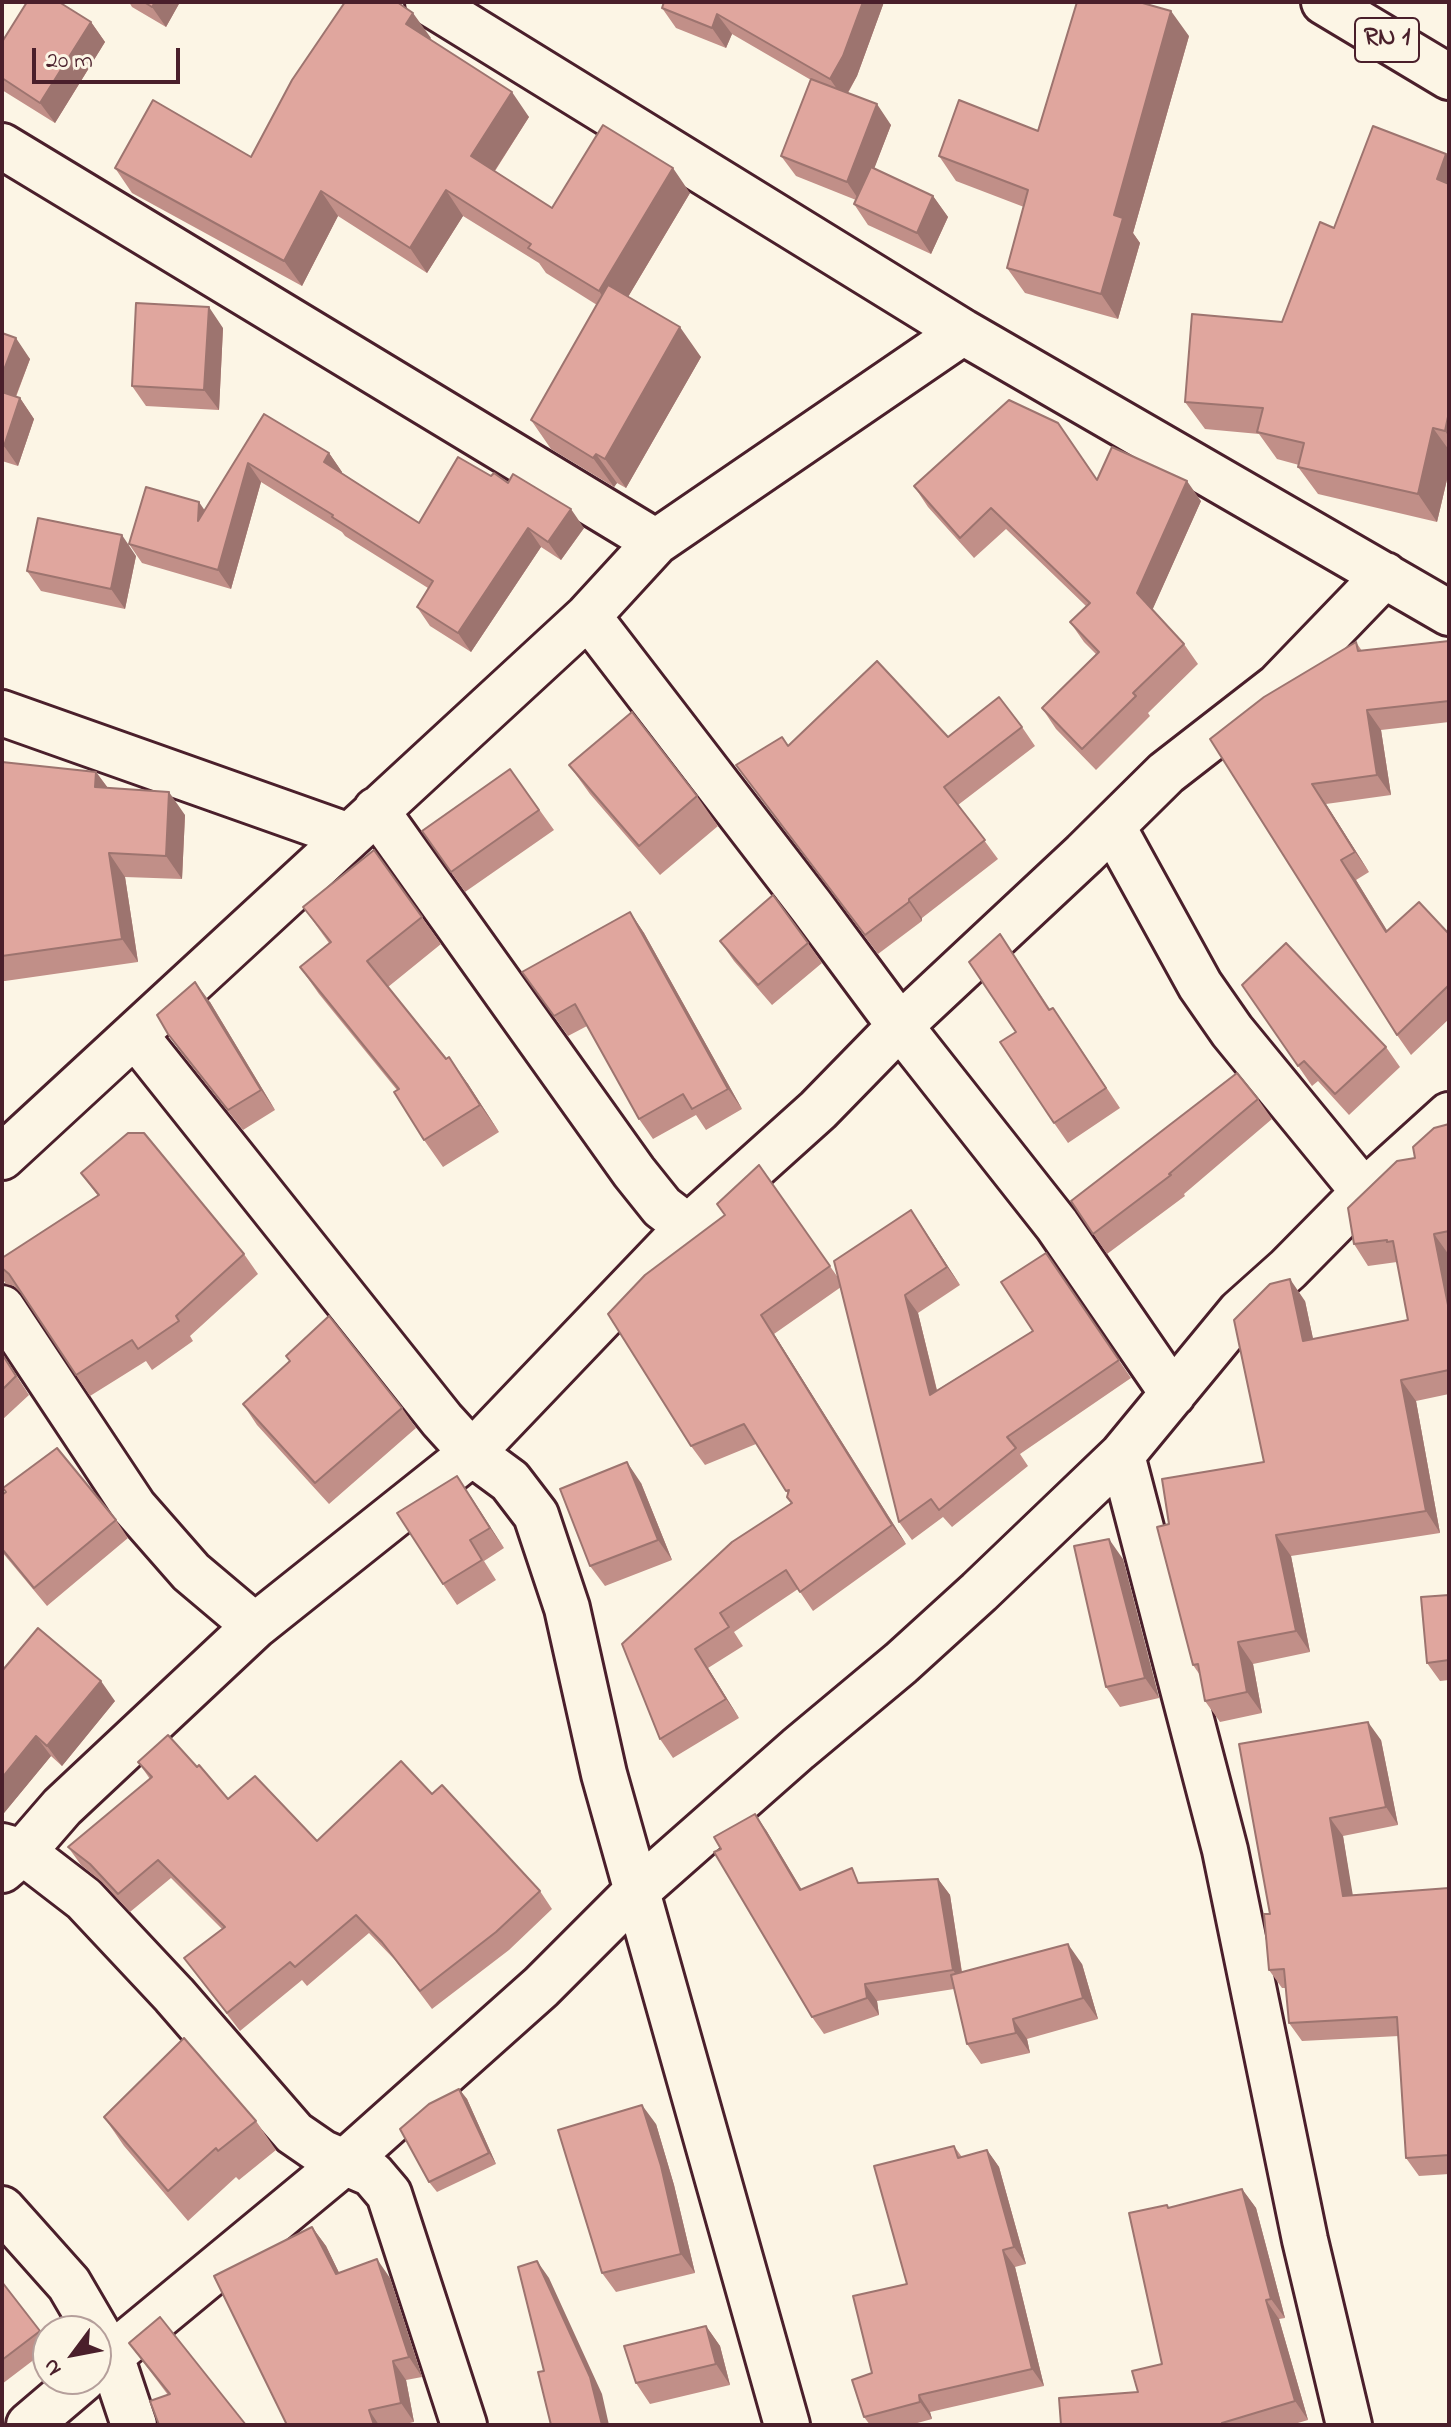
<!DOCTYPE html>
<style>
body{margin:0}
#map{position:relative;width:1451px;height:2427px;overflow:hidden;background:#fcf5e5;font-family:"Indie Flower",sans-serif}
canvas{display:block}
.frame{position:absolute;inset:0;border:4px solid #4a1f2b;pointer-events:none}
.north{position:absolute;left:32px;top:2315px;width:80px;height:80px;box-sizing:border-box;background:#fcf5e5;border:2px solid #b59f9b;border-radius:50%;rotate:238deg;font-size:22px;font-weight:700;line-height:32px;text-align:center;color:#4a1f2b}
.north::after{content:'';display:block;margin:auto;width:28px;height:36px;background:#4a1f2b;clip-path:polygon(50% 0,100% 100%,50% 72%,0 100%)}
.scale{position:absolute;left:32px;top:48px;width:148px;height:36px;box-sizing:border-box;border:4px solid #4a1f2b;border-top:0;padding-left:10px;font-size:24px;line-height:28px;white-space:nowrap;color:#4a1f2b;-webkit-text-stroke:6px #fcf5e5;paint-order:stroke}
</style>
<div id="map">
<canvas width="1451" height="2427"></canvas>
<div class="frame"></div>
<div class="north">N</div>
<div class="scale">20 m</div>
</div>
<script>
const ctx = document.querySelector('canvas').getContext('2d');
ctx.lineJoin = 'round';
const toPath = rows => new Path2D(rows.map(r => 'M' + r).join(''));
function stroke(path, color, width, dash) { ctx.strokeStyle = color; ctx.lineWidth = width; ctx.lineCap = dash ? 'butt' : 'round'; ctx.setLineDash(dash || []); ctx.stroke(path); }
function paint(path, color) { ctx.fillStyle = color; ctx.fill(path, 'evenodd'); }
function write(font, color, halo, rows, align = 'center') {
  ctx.font = font + ' "Indie Flower",sans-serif'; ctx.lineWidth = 7; ctx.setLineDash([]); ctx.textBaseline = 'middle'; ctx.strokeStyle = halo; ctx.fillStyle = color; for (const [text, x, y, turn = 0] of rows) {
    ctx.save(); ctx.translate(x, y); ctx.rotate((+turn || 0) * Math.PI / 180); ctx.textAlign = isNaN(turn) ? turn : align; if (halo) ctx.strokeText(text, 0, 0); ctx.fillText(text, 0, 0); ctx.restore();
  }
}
const minor = toPath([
 [428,2,963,332,1449,613],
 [2,146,656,542],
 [588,616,811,906,900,1026,1057,1225,1173,1394],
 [2,713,349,836],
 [376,810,634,1172,662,1207,688,1227],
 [1113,827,1200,985,1232,1031,1364,1192],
 [135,1035,442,1420,472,1453,510,1481,536,1515,567,1608,604,1774,787,2425],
 [2,1157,588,616,656,542,963,332],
 [2,1308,134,1507,191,1572,255,1626],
 [1122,1455,1225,1850,1305,2240,1349,2425],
 [2,1846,23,1852,84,1899,174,1995,294,2133,323,2153,372,2174,389,2194,464,2425],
 [2,1870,23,1852,62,1807,255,1626,472,1453,688,1227,818,1110,900,1026,1084,854,1166,773,1278,686,1385,575],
 [2,2209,69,2284,111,2356,134,2425],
 [96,2368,345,2162,541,1987,637,1891,798,1749,901,1663,979,1592,1122,1455,1240,1312,1288,1269,1364,1192,1449,1115],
 [29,2425,83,2379]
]);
const trunk = toPath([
 [1324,2,1449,77]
]);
const wall = toPath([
 [129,2,180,2,166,27,132,7],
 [884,2,857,76,848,93,891,125,874,168,933,196,948,217,931,254,868,225,854,204,856,200,796,176,781,156,811,80,732,34,726,48,676,28,662,8],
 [91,22,105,42,55,123,2,90,2,42],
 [1189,36,1133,233,1140,243,1118,319,1025,293,1007,268,1024,207,956,181,939,156,1038,131],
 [431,38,430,39,529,117,495,171,552,208,690,193,628,297,701,357,626,488,617,483,614,487,551,449,531,420,597,305,546,273,539,263,463,216,427,273,338,216,302,286,132,193,115,168,251,157],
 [1446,154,1449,158,1449,471,1437,522,1318,494,1298,467,1299,465,1277,459,1259,434,1205,429,1185,402,1282,322,1334,228],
 [223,328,219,410,146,406,132,386],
 [2,333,30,359,16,397,20,398,34,419,18,466,2,461],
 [264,414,329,453,342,472,342,473,419,523,491,476,508,483,584,528,561,560,541,547,471,652,430,626,417,607,428,588,345,536,342,532,261,482,231,589,142,563,129,544,205,510],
 [1097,480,1201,501,1152,610,1184,644,1198,664,1148,713,1150,716,1096,770,1056,729,1042,708,1096,654,1084,642,1070,622,1086,606,1006,529,974,558,928,507,914,486],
 [136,556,125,609,41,591,27,571],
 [1449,641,1449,722,1381,730,1391,795,1326,804,1369,872,1356,880,1387,931,1449,934,1449,1019,1411,1055,1397,1035,1210,739,1356,642,1362,651],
 [1022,727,1035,746,958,805,998,859,922,918,922,921,878,954,736,765,788,746,948,737],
 [2,762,96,772,108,788,185,815,182,879,125,877,138,962,5,981,2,981],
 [569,765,697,796,718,826,660,875,590,794],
 [510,769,554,830,465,892,422,831],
 [374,850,441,944,388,987,468,1084,499,1132,443,1167,424,1140,397,1090,319,994,300,967,329,943,303,907],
 [630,912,644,933,742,1109,706,1130,696,1115,653,1139,639,1119,587,1026,568,1036,522,972],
 [1000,934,1050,1009,1067,1028,1120,1108,1068,1143,1054,1123,1016,1032],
 [720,941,808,943,822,963,772,1005,734,961],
 [1242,985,1386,1047,1400,1067,1349,1115,1318,1081,1312,1086],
 [210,1002,275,1110,243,1130,182,1054,168,1034],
 [1258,1099,1272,1119,1184,1194,1185,1196,1107,1254,1071,1201],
 [1449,1124,1449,1394,1416,1401,1440,1533,1291,1556,1310,1652,1253,1664,1262,1713,1220,1722,1205,1701,1200,1675,1193,1665,1169,1524,1264,1462,1305,1301,1313,1339,1408,1320,1397,1262,1368,1266,1354,1244],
 [759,1165,839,1279,911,1210,960,1285,918,1313,937,1390,1033,1331,1046,1253,1131,1378,1020,1454,1028,1466,952,1527,943,1517,912,1540,899,1522,841,1287,774,1334,906,1544,813,1611,798,1589,734,1632,743,1646,708,1668,739,1718,673,1758,660,1739,622,1644,792,1503,788,1494,756,1444,705,1465,691,1446,725,1215],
 [81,1173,244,1254,258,1274,190,1336,193,1341,152,1370,146,1361,90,1396,21,1293,14,1286,6,1284,2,1278,2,1258,98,1196],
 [2,1353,29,1395,2,1420],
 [286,1356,402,1408,416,1428,329,1504,257,1425,243,1404,290,1362],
 [641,1483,672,1560,605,1586,590,1566],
 [2,1495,116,1520,128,1538,47,1606,2,1552],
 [471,1497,504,1548,484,1561,496,1580,457,1605,443,1584],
 [1123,1559,1159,1698,1120,1707,1106,1687],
 [1449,1595,1449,1680,1440,1681,1427,1663],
 [2,1671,115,1701,62,1766,51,1756,4,1813,2,1812],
 [1381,1740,1398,1825,1343,1836,1352,1895,1449,1888,1449,2174,1419,2176,1406,2158,1399,2036,1302,2041,1289,2023,1286,1988,1282,1988,1269,1970,1270,1914],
 [138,1762,197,1767,228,1799,317,1841,432,1794,540,1891,552,1909,509,1950,432,2009,395,1960,369,1933,307,1986,302,1980,240,2031,184,1958,222,1929,171,1878,130,1912,102,1882,81,1865,68,1847,150,1779],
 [766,1830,802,1890,862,1883,938,1879,950,1895,962,1972,1082,1964,1098,2019,1027,2039,1030,2053,981,2064,967,2044,954,1989,877,2001,879,2015,824,2034,812,2017],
 [459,2089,467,2099,496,2164,437,2192,429,2182],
 [104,2117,256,2121,276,2150,239,2180,236,2177,188,2221,124,2146],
 [656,2124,674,2185,695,2273,616,2292,602,2273],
 [954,2146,962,2157,987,2150,999,2167,1026,2264,1015,2267,1044,2386,930,2412,932,2419,910,2425,870,2425,864,2417,872,2373,907,2284],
 [1242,2189,1256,2208,1285,2318,1279,2319,1308,2420,1291,2425,1061,2425,1138,2392,1162,2364,1169,2208],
 [312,2227,326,2246,339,2273,390,2278,422,2377,406,2380,414,2422,401,2425,287,2425],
 [2,2282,48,2342,48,2349,2,2384],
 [706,2326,720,2346,730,2385,650,2404,636,2383],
 [129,2343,246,2425,168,2395]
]);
const shadedWall = toPath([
 [155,2,180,2,166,27,152,7],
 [863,2,884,2,857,76,844,99,830,79],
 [1171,11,1189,36,1133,233,1140,243,1118,319,1101,294,1114,215],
 [413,13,431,38,423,49,406,24],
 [717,14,732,34,726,48,712,28],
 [91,22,105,42,55,123,40,103],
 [512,92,529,117,488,181,471,156],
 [877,104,891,125,861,203,847,182],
 [1446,154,1449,158,1449,197,1437,179],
 [673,168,690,193,616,317,599,291],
 [446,190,463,216,427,273,410,248],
 [321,191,338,216,302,286,284,261],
 [933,196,948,217,931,254,917,233],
 [209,307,223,328,219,410,204,390],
 [680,327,701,357,626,488,605,459],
 [16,338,30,359,10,411,2,399,2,375],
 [20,398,34,419,18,466,4,446],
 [1449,412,1449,437,1445,431],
 [1433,428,1449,450,1449,471,1437,522,1418,494],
 [329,453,342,472,337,481,324,462],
 [596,454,617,483,614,487,593,458],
 [248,463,261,482,231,589,218,570],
 [1187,481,1201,501,1151,613,1137,593],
 [199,502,212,521,198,521],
 [571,509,584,528,561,560,548,542],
 [528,528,541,547,471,652,458,633],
 [122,535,136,556,125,609,111,589],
 [1367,710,1381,730,1391,795,1377,775],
 [96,772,113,795,95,787],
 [1312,784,1326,804,1369,872,1355,852],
 [169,792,185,815,182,879,166,856],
 [109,853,125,877,138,962,122,939],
 [1341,860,1356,880,1401,953,1386,932],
 [909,899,922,918,922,921,909,902],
 [630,912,644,933,742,1109,728,1089],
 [195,982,210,1002,275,1110,261,1090],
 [449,1057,468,1084,499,1132,480,1105],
 [911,1210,923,1228,960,1285,947,1267],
 [1434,1234,1449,1255,1449,1310],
 [1290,1279,1305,1301,1318,1362,1303,1341],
 [905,1295,918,1313,942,1412,930,1395],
 [761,1315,774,1334,906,1544,892,1525],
 [1401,1380,1416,1401,1440,1533,1426,1511],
 [627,1462,641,1483,672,1560,658,1540],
 [457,1476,471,1497,504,1548,490,1528],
 [1276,1535,1291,1556,1310,1652,1296,1631],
 [1109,1539,1123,1559,1159,1698,1145,1678],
 [1238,1642,1253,1664,1262,1713,1247,1692],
 [695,1649,708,1668,739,1718,726,1699],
 [101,1681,115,1701,62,1766,47,1746],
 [1368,1722,1381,1740,1398,1825,1386,1807],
 [36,1736,51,1756,4,1813,2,1811,2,1778],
 [755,1814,766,1830,812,1907,800,1890],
 [1330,1818,1343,1836,1356,1914,1343,1896],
 [938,1879,950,1895,964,1987,953,1970],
 [1068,1944,1082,1964,1098,2019,1083,1998],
 [865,1984,877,2001,879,2015,867,1998],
 [1013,2019,1027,2039,1030,2053,1016,2033],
 [459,2089,467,2099,496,2164,489,2153],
 [642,2105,656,2124,674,2185,695,2273,681,2254],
 [987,2150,999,2167,1026,2264,1014,2247],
 [1242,2189,1256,2208,1285,2318,1271,2299],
 [312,2227,326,2246,349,2293,336,2274],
 [1003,2250,1015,2267,1044,2386,1032,2369],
 [377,2259,390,2278,422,2377,409,2357],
 [537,2261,549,2278,602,2394,609,2425,602,2425],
 [1266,2300,1279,2319,1308,2420,1295,2401],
 [706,2326,720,2346,730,2385,716,2364],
 [393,2361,406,2380,414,2422,401,2403],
 [919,2395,930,2412,932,2419,920,2402],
 [369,2410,379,2425,374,2425]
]);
const building = toPath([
 [27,2,59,2,91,22,40,103,2,78,2,42,27,2],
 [144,2,155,2,152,7,144,2],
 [345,2,397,2,413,13,406,24,512,92,471,156,552,208,603,125,673,168,599,291,528,248,531,244,446,190,410,248,321,191,284,261,115,168,153,100,251,157,292,80,345,2],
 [664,2,863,2,843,56,830,79,717,14,712,28,662,8,664,2],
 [1077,2,1139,2,1171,11,1114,215,1123,218,1101,294,1007,268,1028,190,939,156,959,100,1038,131,1077,2],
 [811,79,877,104,847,182,781,156,811,79],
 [1373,126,1446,154,1437,179,1449,184,1449,412,1445,431,1433,428,1418,494,1298,467,1304,443,1257,432,1263,408,1185,402,1192,314,1282,322,1320,222,1334,228,1373,126],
 [871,167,933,196,917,233,854,204,871,167],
 [608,285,680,327,605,459,596,454,593,458,531,420,608,285],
 [136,303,209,307,204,390,132,386,136,303],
 [2,333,16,338,2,375,2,333],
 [2,392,20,398,4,446,2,446,2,392],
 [1009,400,1058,423,1097,480,1112,447,1187,481,1137,593,1184,644,1133,693,1136,696,1082,749,1042,708,1099,652,1070,622,1090,603,991,508,960,538,914,486,1009,400],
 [264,414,329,453,324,462,419,523,458,457,491,476,494,473,508,483,513,474,571,509,548,542,528,528,458,633,417,607,433,581,332,517,333,515,248,463,218,570,129,544,146,487,199,502,198,521,264,414],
 [38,518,122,535,111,589,27,571,38,518],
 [1449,641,1449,701,1367,710,1377,775,1312,784,1355,852,1341,860,1386,932,1419,902,1449,934,1449,985,1397,1035,1210,739,1264,697,1356,642,1358,651,1449,641],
 [877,661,948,737,999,697,1022,727,944,787,985,840,909,899,909,902,865,935,736,765,782,737,788,746,877,661],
 [632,712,697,796,639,846,569,765,632,712],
 [2,762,96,772,95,787,169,792,166,856,109,853,122,939,2,956,2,762],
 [510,769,539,810,451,872,422,831,510,769],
 [374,850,422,917,367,961,446,1059,449,1057,480,1105,424,1140,394,1092,399,1089,300,967,331,942,303,907,374,850],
 [773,895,808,943,758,985,720,941,773,895],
 [630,912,728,1089,692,1109,683,1094,639,1119,575,1004,554,1016,522,972,630,912],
 [1000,934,1049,1010,1053,1008,1106,1088,1054,1123,1000,1042,1016,1032,969,962,1000,934],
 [1286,943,1386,1047,1335,1094,1304,1061,1298,1066,1242,985,1286,943],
 [195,982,261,1090,228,1110,168,1034,157,1015,195,982],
 [1237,1073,1258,1099,1169,1174,1171,1175,1093,1234,1071,1201,1237,1073],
 [1449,1124,1449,1231,1434,1234,1449,1310,1449,1370,1401,1380,1426,1511,1276,1535,1296,1631,1238,1642,1247,1692,1205,1701,1198,1664,1193,1665,1157,1527,1169,1524,1162,1479,1264,1462,1234,1320,1270,1284,1290,1279,1303,1341,1408,1320,1393,1241,1387,1242,1387,1240,1354,1244,1348,1208,1397,1161,1415,1158,1413,1147,1434,1128,1449,1124],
 [128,1133,144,1133,244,1254,176,1316,179,1321,138,1349,132,1340,76,1375,9,1274,2,1268,2,1258,99,1195,81,1173,128,1133],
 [759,1165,830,1266,761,1315,892,1525,800,1592,786,1570,720,1613,729,1627,695,1649,726,1699,660,1739,622,1644,732,1542,792,1503,787,1497,789,1490,786,1491,744,1424,691,1446,608,1314,645,1275,725,1215,717,1204,759,1165],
 [911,1210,947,1267,905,1295,930,1395,1033,1331,1001,1282,1046,1253,1119,1360,1007,1437,1016,1448,939,1510,931,1499,899,1522,834,1261,911,1210],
 [329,1316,402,1408,315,1483,243,1404,290,1361,286,1356,329,1316],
 [2,1354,16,1376,2,1390,2,1354],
 [57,1448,116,1520,34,1588,2,1549,2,1495,6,1492,3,1488,57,1448],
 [627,1462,658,1540,590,1566,560,1489,627,1462],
 [457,1476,490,1528,470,1540,482,1560,443,1584,397,1513,457,1476],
 [1109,1539,1145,1678,1106,1687,1074,1546,1109,1539],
 [1449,1595,1449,1660,1427,1663,1421,1597,1449,1595],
 [38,1628,101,1681,47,1746,36,1736,2,1778,2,1671,38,1628],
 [1368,1722,1386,1807,1330,1818,1343,1896,1449,1888,1449,2155,1406,2158,1397,2017,1289,2023,1284,1969,1269,1970,1264,1914,1270,1914,1239,1744,1368,1722],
 [168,1735,197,1767,199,1765,228,1799,255,1776,317,1841,401,1761,432,1794,442,1785,540,1891,496,1932,420,1991,382,1942,356,1915,295,1967,290,1962,227,2013,184,1958,225,1927,158,1860,118,1894,90,1864,68,1847,152,1777,138,1762,168,1735],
 [755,1814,800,1890,852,1868,858,1883,938,1879,953,1970,865,1984,867,1998,812,2017,714,1852,721,1849,714,1837,755,1814],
 [1068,1944,1083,1998,1013,2019,1016,2033,967,2044,951,1975,1068,1944],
 [184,2038,256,2121,218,2151,216,2148,168,2191,104,2117,184,2038],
 [459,2089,489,2153,429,2182,400,2129,429,2104,459,2089],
 [642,2105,661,2166,681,2254,602,2273,558,2130,642,2105],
 [954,2146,958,2158,987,2150,1014,2247,1003,2250,1032,2369,919,2395,920,2402,864,2417,852,2380,872,2373,853,2296,907,2284,874,2166,954,2146],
 [1242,2189,1271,2299,1266,2300,1295,2401,1222,2423,1222,2425,1061,2425,1059,2398,1138,2392,1132,2371,1162,2364,1129,2213,1167,2205,1168,2208,1242,2189],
 [312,2227,336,2274,377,2259,409,2357,393,2361,401,2403,369,2410,374,2425,287,2425,214,2276,312,2227],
 [537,2261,590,2377,602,2425,551,2425,538,2372,544,2371,518,2267,537,2261],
 [2,2282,40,2331,2,2360,2,2282],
 [160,2317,246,2425,159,2425,150,2401,170,2394,129,2343,160,2317],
 [706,2326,716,2364,636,2383,624,2346,706,2326]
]);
const shields = [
 [1387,40,64]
];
const shieldNames = [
 ["RN 1",1387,40]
];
stroke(minor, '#4a1f2b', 50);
stroke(trunk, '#4a1f2b', 50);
stroke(minor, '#fcf5e5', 44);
stroke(trunk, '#fcf5e5', 44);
paint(wall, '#c18f88');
paint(shadedWall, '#9d746f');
paint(building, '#e0a69e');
stroke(building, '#9d746f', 2);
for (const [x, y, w] of shields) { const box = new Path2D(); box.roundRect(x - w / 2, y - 22, w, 44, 6); ctx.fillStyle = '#fcf5e5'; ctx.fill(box); stroke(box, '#4a1f2b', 2); }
write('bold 26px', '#4a1f2b', null, shieldNames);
</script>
